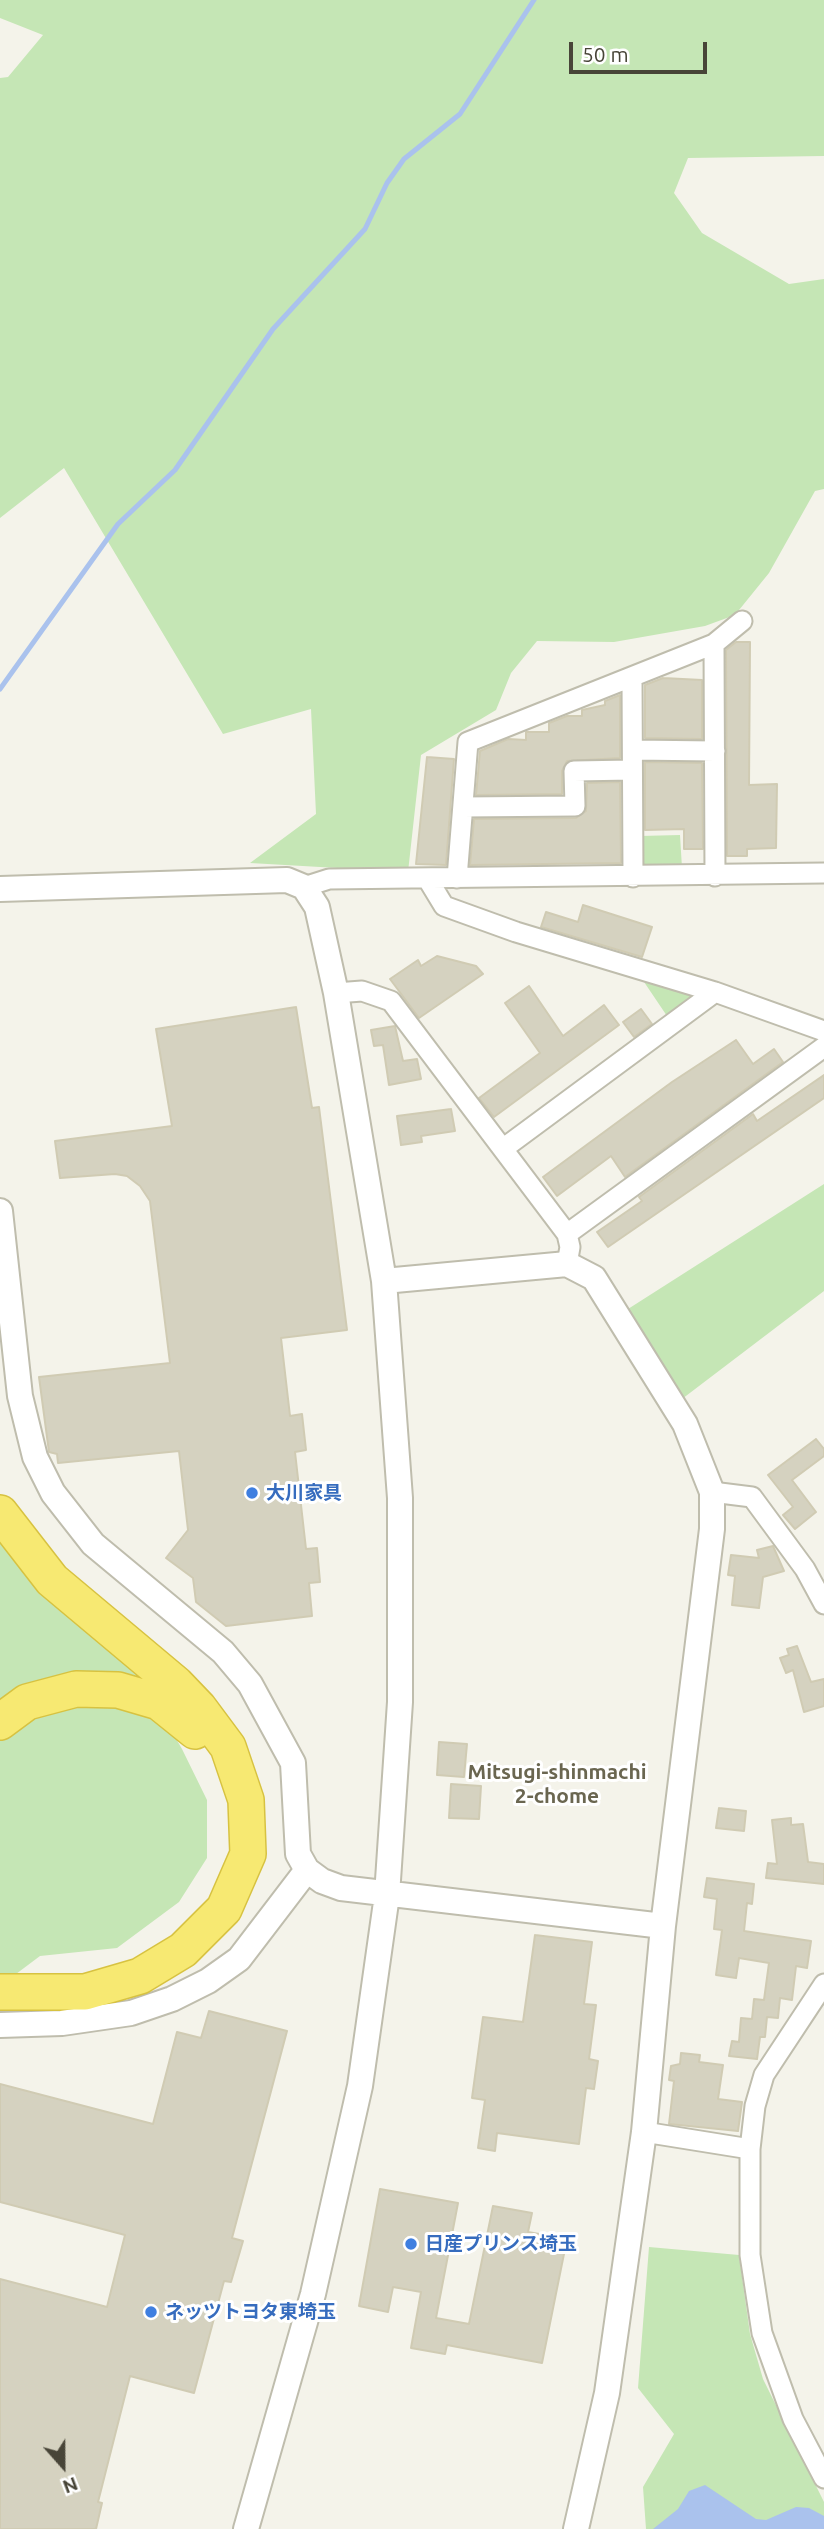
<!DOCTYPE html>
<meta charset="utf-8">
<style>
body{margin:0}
#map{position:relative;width:824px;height:2529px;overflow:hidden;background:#f4f3ea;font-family:Ubuntu,sans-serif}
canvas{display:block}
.north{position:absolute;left:28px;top:2431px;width:70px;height:70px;-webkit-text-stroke:5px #fff;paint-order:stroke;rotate:159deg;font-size:19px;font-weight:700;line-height:28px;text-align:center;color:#484538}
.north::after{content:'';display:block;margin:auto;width:24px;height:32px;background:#484538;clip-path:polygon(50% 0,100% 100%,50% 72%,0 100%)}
.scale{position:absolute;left:569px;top:42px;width:138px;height:32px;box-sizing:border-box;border:4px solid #484538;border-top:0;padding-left:9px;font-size:21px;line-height:24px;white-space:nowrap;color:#484538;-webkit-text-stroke:5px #fff;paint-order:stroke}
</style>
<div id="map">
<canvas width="824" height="2529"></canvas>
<div class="north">N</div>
<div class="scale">50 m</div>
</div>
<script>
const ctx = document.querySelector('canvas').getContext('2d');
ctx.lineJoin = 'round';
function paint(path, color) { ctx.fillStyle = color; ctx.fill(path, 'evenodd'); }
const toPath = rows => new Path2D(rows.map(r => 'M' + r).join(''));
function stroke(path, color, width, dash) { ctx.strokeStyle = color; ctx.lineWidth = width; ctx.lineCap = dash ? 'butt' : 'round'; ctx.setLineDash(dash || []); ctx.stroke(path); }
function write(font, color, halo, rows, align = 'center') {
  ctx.font = font + ' Ubuntu,"Noto Sans JP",sans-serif'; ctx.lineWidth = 6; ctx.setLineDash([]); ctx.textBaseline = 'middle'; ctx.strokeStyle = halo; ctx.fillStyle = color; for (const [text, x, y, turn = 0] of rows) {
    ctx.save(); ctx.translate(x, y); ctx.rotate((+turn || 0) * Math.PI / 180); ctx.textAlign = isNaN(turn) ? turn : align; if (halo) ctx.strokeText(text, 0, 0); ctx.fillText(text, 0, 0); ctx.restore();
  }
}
const green = toPath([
 [0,0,824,0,824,156,688,158,674,193,702,233,789,284,824,279,824,489,815,491,769,573,735,615,705,626,614,642,537,641,511,673,496,710,421,755,408,872,250,863,316,814,311,709,223,734,64,468,0,518,0,78,8,77,43,35,0,18],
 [680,835,682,868,649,869,641,864,640,836],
 [640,976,699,994,667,1016],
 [824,1184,824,1291,678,1402,628,1309],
 [0,1537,133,1665,182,1749,207,1800,207,1858,179,1902,117,1948,40,1956,0,1986],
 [649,2247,739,2255,750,2334,763,2379,824,2502,824,2529,646,2529,643,2487,674,2434,638,2388]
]);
const water = toPath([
 [705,2485,756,2519,766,2520,796,2507,809,2508,824,2516,824,2529,653,2529,678,2509,689,2491]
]);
const stream = toPath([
 [0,689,118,524,175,470,273,329,365,229,387,183,404,159,460,114,534,0]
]);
const building = toPath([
 [736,642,750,642,749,785,777,784,776,848,747,849,747,856,727,856,726,650,736,642],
 [663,678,702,680,702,739,645,738,645,685,663,678],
 [620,695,620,758,567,761,562,771,562,794,476,795,480,751,508,739,526,740,526,732,549,732,549,723,567,716,582,716,582,710,605,705,605,701,620,695],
 [427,757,454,759,446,865,416,864,427,757],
 [645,762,702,763,703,849,684,849,684,829,645,830,645,762],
 [620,782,621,863,470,865,474,819,576,818,586,811,587,783,620,782],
 [583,905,652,927,642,957,541,927,546,912,578,922,583,905],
 [437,956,476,966,483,974,419,1018,390,979,418,960,421,966,437,956],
 [529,986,563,1036,604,1005,619,1025,494,1117,479,1098,540,1053,505,1003,529,986],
 [296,1007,312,1108,319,1107,347,1330,281,1338,290,1416,302,1414,306,1450,295,1452,306,1549,317,1548,320,1582,309,1583,312,1616,226,1626,196,1602,193,1578,166,1558,188,1530,179,1451,58,1463,57,1454,49,1452,39,1377,170,1363,150,1201,140,1186,127,1176,115,1174,60,1178,55,1141,172,1126,156,1029,296,1007],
 [641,1009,652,1024,634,1037,623,1022,641,1009],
 [395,1026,403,1061,417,1059,421,1079,389,1085,383,1045,374,1046,371,1030,395,1026],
 [736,1040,753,1064,774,1049,783,1062,625,1177,611,1156,557,1196,543,1177,672,1082,736,1040],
 [824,1075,824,1098,608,1247,597,1232,642,1201,639,1197,753,1114,757,1121,824,1075],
 [451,1109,455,1131,421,1136,422,1142,401,1145,397,1116,451,1109],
 [816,1439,824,1449,824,1456,792,1480,816,1512,795,1529,783,1515,793,1507,768,1475,816,1439],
 [773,1546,784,1571,763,1577,759,1608,732,1605,735,1576,728,1575,731,1555,759,1558,757,1550,773,1546],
 [797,1646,811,1682,824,1679,824,1706,804,1712,793,1670,786,1673,780,1658,789,1655,787,1649,797,1646],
 [439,1742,467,1744,464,1777,437,1775,439,1742],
 [451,1784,481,1786,479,1819,449,1818,451,1784],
 [719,1808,746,1811,744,1831,716,1828,719,1808],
 [791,1818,791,1825,803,1824,808,1862,824,1864,824,1884,766,1878,768,1863,777,1864,772,1820,791,1818],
 [707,1878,754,1884,752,1904,747,1903,744,1931,811,1941,807,1968,796,1966,792,2000,780,1998,778,2018,767,2017,765,2037,760,2037,757,2059,729,2056,732,2041,739,2042,741,2018,752,2019,754,1999,764,2000,769,1963,739,1958,736,1978,716,1975,722,1930,714,1929,717,1899,704,1897,707,1878],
 [535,1935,592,1942,584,2004,596,2005,589,2059,598,2061,594,2089,586,2088,579,2144,497,2133,495,2151,478,2148,485,2100,472,2098,483,2017,523,2022,535,1935],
 [209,2011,287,2031,232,2238,243,2241,231,2282,224,2281,194,2393,130,2376,98,2502,102,2503,96,2529,0,2529,0,2279,107,2307,125,2235,0,2202,0,2084,153,2124,177,2032,201,2038,209,2011],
 [681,2053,700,2055,699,2062,723,2065,718,2099,742,2102,738,2131,669,2124,674,2081,669,2080,671,2066,680,2064,681,2053],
 [380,2189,458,2203,436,2318,469,2324,493,2206,532,2213,528,2232,567,2239,542,2363,447,2345,445,2354,411,2348,421,2292,393,2287,388,2312,359,2306,380,2189]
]);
const minor = toPath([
 [714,644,715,876],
 [632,678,633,877],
 [633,750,715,751],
 [463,807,575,806,574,771,632,770],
 [427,878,444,906,516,932,715,992,824,1031],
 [457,878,468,742,714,644,742,621],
 [304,887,329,879,824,873],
 [336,993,362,991,391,1001,567,1234,570,1247,567,1264],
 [504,1148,715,992],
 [567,1234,824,1047],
 [712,1492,752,1497,805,1569,824,1604],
 [824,1984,764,2075,755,2106,750,2149,750,2255,762,2333,793,2419,824,2478],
 [644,2132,750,2149]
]);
const tertiary = toPath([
 [0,889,287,880,304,887,317,907,336,993,384,1281,400,1498,400,1702,387,1895,360,2086,313,2294,246,2529],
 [0,1211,20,1396,35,1457,53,1493,93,1544,223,1652,250,1684,293,1763,298,1854,307,1870,239,1959,208,1981,172,1999,131,2013,62,2023,0,2025],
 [384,1281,567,1264,594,1278,685,1424,712,1492,712,1529,663,1926,644,2132,607,2393,576,2529],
 [307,1870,322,1881,341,1888,663,1926]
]);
const motorway = toPath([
 [0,1513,52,1580,176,1684,199,1708,228,1747,246,1800,248,1854,224,1909,183,1950,140,1976,85,1992,0,1992],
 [0,1722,27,1702,76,1689,118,1690,159,1702,195,1731]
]);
const markers = [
 [252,1493,7,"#3f7fe0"],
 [411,2244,7,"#3f7fe0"],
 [151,2312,7,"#3f7fe0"]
];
const shopNames = [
 ["大川家具",266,1493],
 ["日産プリンス埼玉",425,2244],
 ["ネッツトヨタ東埼玉",165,2312]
];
const neighbourhoodNames = [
 ["Mitsugi-shinmachi",557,1772],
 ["2-chome",557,1796]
];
paint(green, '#c5e6b5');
paint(water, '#aac2ed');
stroke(stream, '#aac2ed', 5);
paint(building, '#d5d2c0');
stroke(building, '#d0cbb3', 2);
stroke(minor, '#bfbdad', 23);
stroke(tertiary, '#bfbdad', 28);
stroke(motorway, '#d7c241', 38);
stroke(minor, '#fff', 19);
stroke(tertiary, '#fff', 24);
stroke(motorway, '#f7e972', 35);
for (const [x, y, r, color] of markers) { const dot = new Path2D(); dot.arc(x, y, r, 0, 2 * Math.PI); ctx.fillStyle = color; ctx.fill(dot); stroke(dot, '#fff', 2.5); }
write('bold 19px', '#366cbe', '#fff', shopNames, 'left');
write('bold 21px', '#6a6650', '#fff', neighbourhoodNames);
</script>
